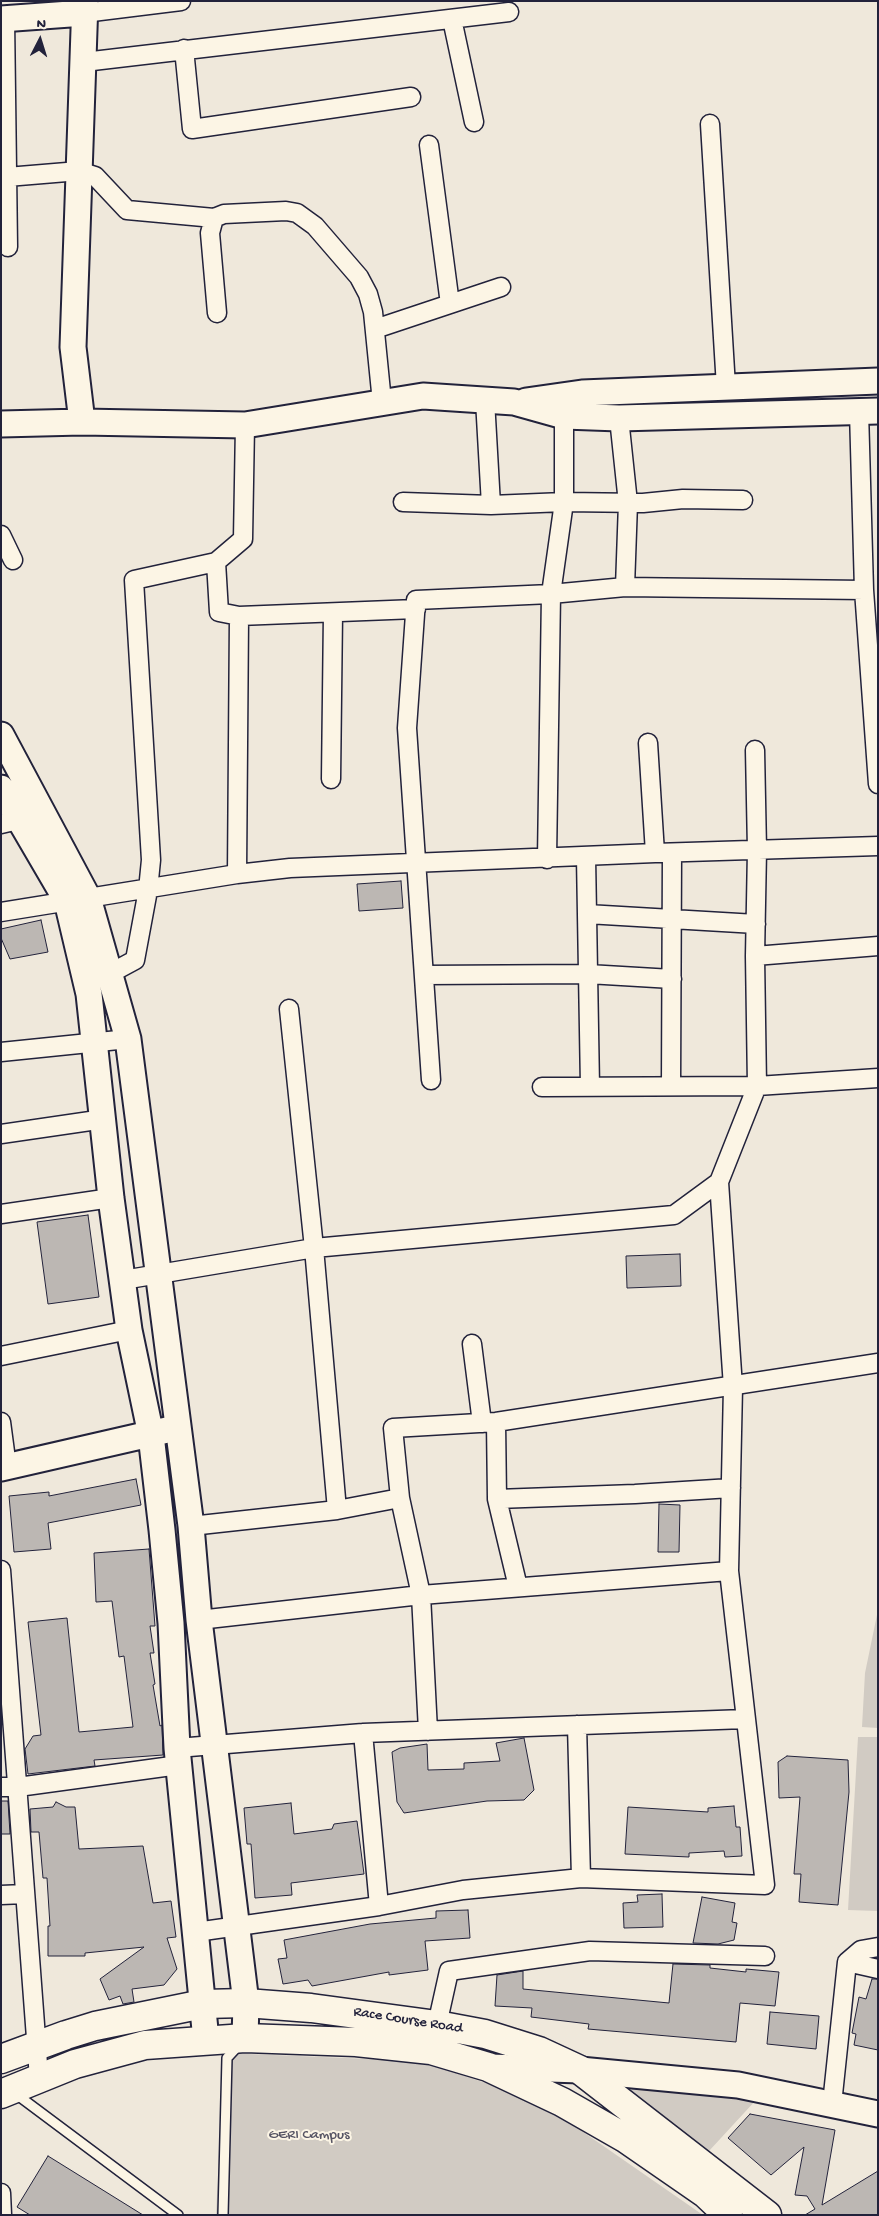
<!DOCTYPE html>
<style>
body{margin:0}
#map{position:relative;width:879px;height:2216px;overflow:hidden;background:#efe8db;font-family:"Gochi Hand",sans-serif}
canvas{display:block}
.frame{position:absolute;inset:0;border:2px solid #22223b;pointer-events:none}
.north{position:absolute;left:15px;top:15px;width:50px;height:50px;-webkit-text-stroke:4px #fcf5e5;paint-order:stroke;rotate:5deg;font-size:14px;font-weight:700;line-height:20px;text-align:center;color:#22223b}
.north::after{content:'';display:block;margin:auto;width:18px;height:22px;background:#22223b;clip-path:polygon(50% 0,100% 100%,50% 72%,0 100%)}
</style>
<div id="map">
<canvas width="879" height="2216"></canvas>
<div class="frame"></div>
<div class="north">N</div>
</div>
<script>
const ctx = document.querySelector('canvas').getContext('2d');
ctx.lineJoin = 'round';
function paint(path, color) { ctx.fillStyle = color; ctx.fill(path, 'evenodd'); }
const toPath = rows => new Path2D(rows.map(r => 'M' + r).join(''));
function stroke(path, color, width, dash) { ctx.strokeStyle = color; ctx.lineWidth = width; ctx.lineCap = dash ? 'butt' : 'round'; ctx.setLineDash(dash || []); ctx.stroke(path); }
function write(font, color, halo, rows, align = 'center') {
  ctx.font = font + ' "Gochi Hand",sans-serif'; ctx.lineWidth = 4; ctx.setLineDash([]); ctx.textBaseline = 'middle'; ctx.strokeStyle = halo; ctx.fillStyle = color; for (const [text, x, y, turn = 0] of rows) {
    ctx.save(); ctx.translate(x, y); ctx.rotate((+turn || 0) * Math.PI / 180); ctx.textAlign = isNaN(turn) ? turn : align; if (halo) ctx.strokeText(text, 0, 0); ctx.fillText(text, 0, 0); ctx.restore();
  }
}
const green = toPath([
 [878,1610,878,1728,862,1727,865,1673],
 [858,1737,878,1737,878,1911,848,1910],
 [224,2053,419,2061,537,2100,703,2215,216,2215],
 [634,2082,756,2100,709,2151,646,2106,631,2091]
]);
const building = toPath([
 [401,881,403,908,359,911,357,884,401,881],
 [41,920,48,952,10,959,1,938,1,929,41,920],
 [88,1215,99,1297,48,1304,37,1222,88,1215],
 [680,1254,681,1286,627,1288,626,1256,680,1254],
 [136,1479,141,1505,48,1523,51,1549,14,1552,9,1496,49,1492,49,1496,136,1479],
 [659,1504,680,1505,679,1552,658,1552,659,1504],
 [149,1549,155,1626,150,1626,154,1653,150,1653,155,1684,153,1685,160,1726,162,1725,163,1755,94,1760,95,1766,28,1774,25,1749,33,1736,41,1735,28,1622,67,1618,79,1732,133,1727,124,1656,119,1657,112,1601,96,1602,94,1553,149,1549],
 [524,1738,534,1790,524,1800,487,1801,404,1813,397,1802,392,1752,400,1748,427,1744,428,1770,464,1769,464,1763,500,1761,496,1743,524,1738],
 [787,1756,848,1760,849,1792,838,1905,799,1902,801,1874,794,1874,800,1797,779,1798,778,1762,787,1756],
 [1,1801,8,1801,10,1834,1,1834,1,1801],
 [56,1802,66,1807,75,1807,79,1849,143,1846,153,1903,171,1901,176,1937,167,1938,177,1969,164,1985,132,1989,134,2002,123,2004,120,1996,109,2000,100,1979,144,1947,85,1953,85,1956,48,1956,48,1926,50,1926,47,1878,43,1878,39,1832,31,1832,30,1809,53,1807,56,1802],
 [291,1803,294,1834,332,1829,334,1824,357,1821,364,1874,291,1883,292,1895,255,1898,251,1844,247,1844,244,1808,291,1803],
 [734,1806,736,1827,740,1827,742,1856,725,1857,724,1851,689,1853,689,1857,625,1854,628,1807,708,1812,708,1808,734,1806],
 [662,1894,663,1927,624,1928,623,1903,638,1902,637,1895,662,1894],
 [702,1897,735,1903,732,1922,737,1923,734,1940,718,1944,693,1943,702,1897],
 [468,1910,470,1938,425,1941,428,1970,389,1975,389,1972,312,1986,308,1980,283,1984,278,1959,287,1958,284,1940,370,1924,436,1918,436,1911,468,1910],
 [673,1964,710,1965,710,1968,746,1972,746,1969,779,1972,775,2006,740,2003,736,2042,588,2029,589,2024,531,2017,532,2008,495,2006,497,1975,523,1971,523,1989,669,2003,673,1964],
 [872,1979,878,1979,878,2050,854,2045,856,2034,852,2033,859,1997,866,1999,872,1979],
 [770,2012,819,2016,816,2049,767,2044,770,2012],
 [750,2114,835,2130,822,2205,878,2171,878,2215,805,2215,815,2209,807,2196,795,2195,804,2147,771,2175,728,2138,750,2114],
 [48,2156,143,2215,30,2215,17,2207,48,2156]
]);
const lane = toPath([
 [16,2094,178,2215],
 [223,2215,227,2058,239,2045]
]);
const street = toPath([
 [84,13,181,1],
 [5,18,8,247],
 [452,19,474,122],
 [184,49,192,129,411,97],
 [84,62,509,12],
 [710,124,726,387],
 [429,145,450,304],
 [7,177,79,171,95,176,127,210,214,218],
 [217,313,210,233,214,218,224,214,286,211,297,213,315,226,359,277,368,294,373,312,382,402],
 [375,329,501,287],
 [485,400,491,505],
 [859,411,864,590,878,784],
 [619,418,628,503,625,587],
 [403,502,491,505,564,502,643,503,683,499,743,500],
 [1,535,13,560],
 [216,562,219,612,239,616,416,609],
 [648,743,655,853],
 [331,779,333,613],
 [1,824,18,820],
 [586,857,590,1087],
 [547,859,551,594,564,502,564,416],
 [237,874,239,616],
 [1,912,237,874,290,868,655,853,878,846],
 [587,914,756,924],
 [755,956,878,946],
 [424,975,588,974,672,979],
 [100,976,109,974,135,960,148,890,151,860,134,580,216,562,243,539,245,425],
 [289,1009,314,1248,337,1510],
 [1,1052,128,1039],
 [431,1080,407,728,416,600,551,594,625,587,864,590],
 [671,1085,672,853],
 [542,1087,757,1086,755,956,757,850,755,750],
 [1,1134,104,1119],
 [1,1214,111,1198],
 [123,1280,314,1248,674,1215,719,1182,757,1086,878,1078],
 [472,1344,482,1423],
 [1,1356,129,1330],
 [1,1422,7,1467],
 [496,1422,497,1499,518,1587],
 [497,1499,635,1494,731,1488],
 [191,1526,337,1510,400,1498],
 [1,1570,39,2078],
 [199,1620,421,1595,729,1571],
 [577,1725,581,1878],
 [428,1731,421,1595,400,1498,393,1428,496,1422,878,1363],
 [363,1733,379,1906],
 [177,1748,363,1733,745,1719],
 [1,1787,18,1787,179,1765],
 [1,1895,25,1894],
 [196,1932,379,1906,463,1890,581,1878,765,1885,729,1571,733,1387,719,1182],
 [847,1962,861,1950,878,1947],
 [437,2025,449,1971,590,1951,765,1956],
 [832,2104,847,1962,878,1969],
 [1,2193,2,2215]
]);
const secondary = toPath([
 [1,19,84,13],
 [526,401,582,393,878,381],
 [82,422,73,347,85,1],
 [1,424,82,422,245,425,423,396,514,402,564,416,619,418,878,411],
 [1,735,88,898,128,1039,191,1526,199,1620,246,2003,245,2038],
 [1,788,67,901,89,994,111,1198,129,1330,151,1435,162,1530,171,1623,177,1748,206,2040],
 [1,1468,167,1430],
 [489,2067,580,2070,738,2085,878,2114]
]);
const primary = toPath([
 [1,2059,66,2035,95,2026,203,2004,246,2003,311,2008,437,2025,485,2034,539,2051,580,2070,767,2215],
 [1,2094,75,2064,145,2045,245,2038,356,2042,431,2050,488,2067,562,2102,625,2138,706,2194,728,2215]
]);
const streetNames = [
 ["Race Course Road",408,2021,9]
];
const parkNames = [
 ["GERI Campus",309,2136]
];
paint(green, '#d1cbc3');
paint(building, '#bcb7b3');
stroke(building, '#22223b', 1);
stroke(lane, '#22223b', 12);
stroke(street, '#22223b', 21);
stroke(secondary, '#22223b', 29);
stroke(primary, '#22223b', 31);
stroke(lane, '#fcf5e5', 9);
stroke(street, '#fcf5e5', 18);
stroke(secondary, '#fcf5e5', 25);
stroke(primary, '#fcf5e5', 28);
write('15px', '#22223b', '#fcf5e5', streetNames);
write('15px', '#575564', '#fcf5e5', parkNames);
</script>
